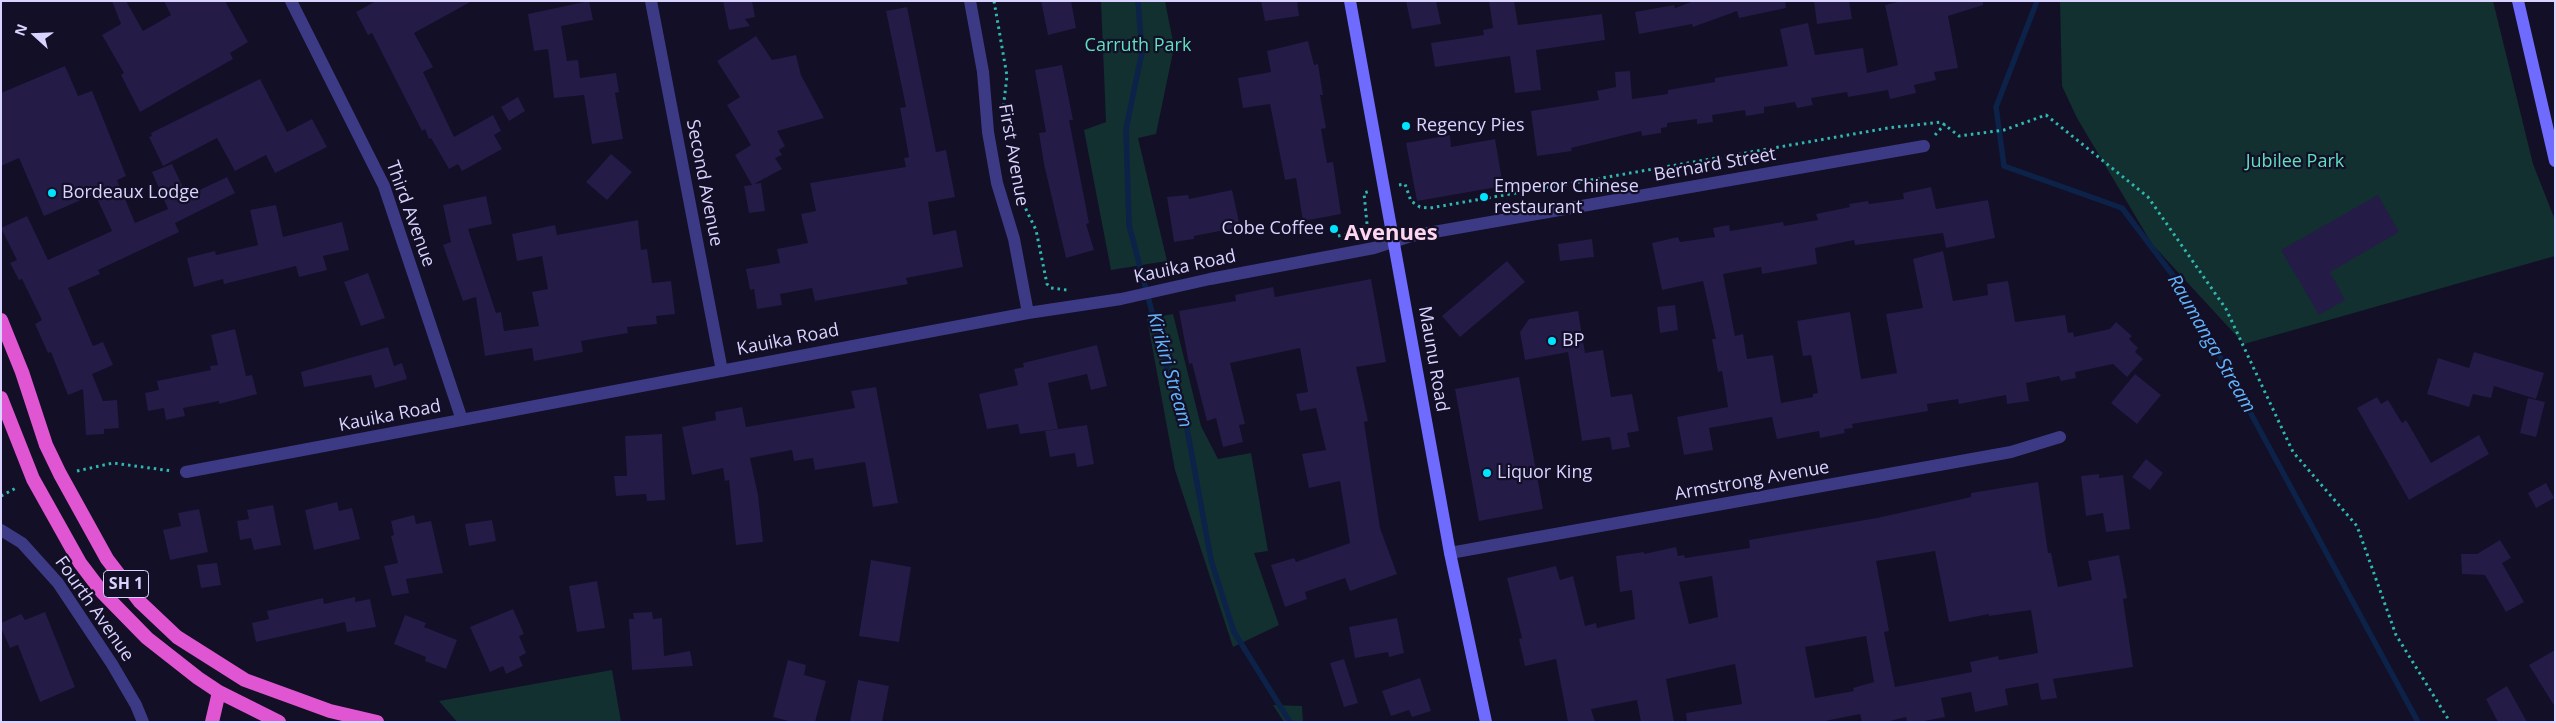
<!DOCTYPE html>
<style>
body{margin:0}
#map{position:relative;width:2556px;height:723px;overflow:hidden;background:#130f26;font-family:"Open Sans",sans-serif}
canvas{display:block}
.frame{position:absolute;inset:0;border:2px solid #d9d4ff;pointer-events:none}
.north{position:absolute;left:10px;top:10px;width:50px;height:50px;-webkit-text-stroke:4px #130f26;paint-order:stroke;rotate:290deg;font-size:14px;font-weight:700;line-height:20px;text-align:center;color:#d9d4ff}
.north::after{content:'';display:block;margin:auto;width:18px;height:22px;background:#d9d4ff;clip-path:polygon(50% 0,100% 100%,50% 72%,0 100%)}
</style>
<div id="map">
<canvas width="2556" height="723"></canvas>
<div class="frame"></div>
<div class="north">N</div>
</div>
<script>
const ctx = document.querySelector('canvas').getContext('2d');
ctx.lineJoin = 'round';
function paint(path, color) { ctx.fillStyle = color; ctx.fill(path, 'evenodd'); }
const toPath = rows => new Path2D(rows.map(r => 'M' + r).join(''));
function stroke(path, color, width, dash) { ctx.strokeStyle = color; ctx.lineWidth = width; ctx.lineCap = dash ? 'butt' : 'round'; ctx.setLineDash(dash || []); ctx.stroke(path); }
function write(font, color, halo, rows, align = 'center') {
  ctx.font = font + ' "Open Sans",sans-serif'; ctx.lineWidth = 4.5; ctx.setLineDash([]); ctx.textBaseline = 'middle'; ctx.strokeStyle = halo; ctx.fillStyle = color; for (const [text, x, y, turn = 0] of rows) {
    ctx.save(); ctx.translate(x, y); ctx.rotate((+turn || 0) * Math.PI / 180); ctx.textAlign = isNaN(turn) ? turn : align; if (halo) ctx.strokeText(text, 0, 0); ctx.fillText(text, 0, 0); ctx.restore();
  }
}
const green = toPath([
 [1101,1,1165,1,1174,47,1156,134,1138,138,1167,261,1111,270,1084,130,1106,122],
 [2060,1,2493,1,2533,164,2555,220,2555,256,2244,344,2152,244,2077,118,2062,86],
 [1173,314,1201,426,1218,459,1251,453,1268,551,1254,553,1279,625,1233,647,1175,470,1147,319],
 [612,670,621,722,457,722,439,701],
 [1273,705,1302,706,1303,722,1284,722]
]);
const stream = toPath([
 [1138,1,1142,52,1126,129,1129,225,1170,380,1182,401,1211,560,1234,632,1290,722],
 [2037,1,1996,107,2004,166,2122,208,2184,290,2418,722]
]);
const building = toPath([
 [112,1,126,1,143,31,171,15,164,1,225,1,248,42,230,53,233,59,140,112,121,75,124,73,102,35,121,24],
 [376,1,472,1,414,33,433,67,423,72,454,137,493,115,501,131,494,135,502,149,462,171,458,164,449,169,431,138,429,139,425,129,422,131,372,33,368,35,356,12],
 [589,1,593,20,561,26,567,61,578,60,580,78,616,73,619,92,615,93,623,139,592,144,584,95,554,98,548,49,534,51,528,14],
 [723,1,752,1,755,17,745,19,750,26,729,30],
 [1041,1,1071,1,1076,28,1048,35],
 [1261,1,1297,1,1299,16,1265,21],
 [1406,1,1436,1,1441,24,1412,29],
 [1489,1,1514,1,1518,25,1602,14,1605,40,1536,50,1541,90,1515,93,1510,56,1435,67,1431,43,1484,35,1483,30,1493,28],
 [1694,1,1785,1,1786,8,1739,18,1737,11,1693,27,1692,24,1639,34,1635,12,1674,5,1675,8],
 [1814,1,1849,1,1852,19,1817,24],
 [1902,1,1983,1,1983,5,1948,16,1958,68,1934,72,1936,80,1914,85,1916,93,1890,99,1888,90,1848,97,1847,92,1811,98,1813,105,1797,108,1795,102,1764,107,1764,113,1746,116,1745,110,1712,115,1713,122,1697,124,1697,119,1667,123,1667,127,1661,128,1661,133,1642,136,1641,131,1571,148,1572,151,1537,156,1531,111,1599,100,1597,91,1616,87,1615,72,1630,71,1632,99,1668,94,1668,90,1715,82,1715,78,1788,66,1780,29,1808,23,1815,55,1863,48,1867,73,1898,65,1885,5],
 [907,7,936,152,946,150,955,197,928,202,933,235,956,230,963,267,906,278,908,284,815,301,812,288,780,294,782,305,757,309,754,289,750,290,746,269,780,263,777,249,808,243,801,214,816,211,810,183,906,167,904,158,909,157,900,108,906,107,886,11],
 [756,36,772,60,796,55,801,75,824,118,777,131,785,146,779,150,782,155,775,158,782,169,754,184,761,183,765,211,749,213,744,186,752,185,735,155,751,145,727,105,740,97,717,61],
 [1308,41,1314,65,1318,64,1323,95,1320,95,1326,128,1321,129,1327,163,1333,162,1341,214,1303,221,1296,178,1285,180,1270,104,1243,108,1238,78,1271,72,1267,51],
 [1062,65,1073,120,1069,120,1089,223,1086,224,1094,250,1066,258,1044,164,1039,133,1046,132,1035,70],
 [65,66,78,96,92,91,126,176,117,180,135,223,168,209,152,172,172,164,187,196,227,177,235,193,175,223,179,232,98,270,100,274,68,288,93,346,103,342,113,365,92,374,103,401,117,400,119,428,104,429,104,434,86,435,83,389,68,395,51,352,48,353,35,324,42,320,22,279,19,280,10,263,17,260,1,228,27,216,48,260,112,231,95,194,44,216,19,158,1,166,1,93],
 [260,79,287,132,312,119,327,147,275,173,266,155,235,171,217,138,163,166,149,137,152,136,151,133],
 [518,97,525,111,509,121,501,107],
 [1450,135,1451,147,1495,139,1503,186,1417,201,1406,143],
 [611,154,632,172,607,200,586,182],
 [1931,187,1936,209,1988,200,1995,238,1946,248,1943,233,1855,245,1854,240,1815,248,1817,264,1762,274,1761,267,1723,274,1735,336,1743,334,1747,359,1773,355,1781,403,1813,397,1813,394,1818,393,1811,355,1803,356,1797,321,1850,312,1861,379,1897,373,1886,314,1923,308,1913,259,1943,251,1953,301,1988,295,1987,284,2008,281,2015,322,2065,315,2068,333,2073,332,2074,337,2110,329,2116,322,2132,336,2129,339,2138,348,2135,352,2143,359,2127,377,2113,364,2075,372,2076,378,2061,381,2059,376,2026,383,2029,401,2007,404,2006,395,1959,404,1958,399,1927,404,1928,411,1852,424,1853,428,1844,429,1845,433,1820,438,1819,431,1777,439,1772,417,1709,428,1713,450,1684,455,1677,417,1728,407,1722,371,1718,372,1712,339,1716,339,1703,281,1662,290,1652,243,1678,237,1680,242,1715,237,1713,228,1729,225,1730,231,1783,222,1784,226,1818,220,1816,214,1850,207,1849,204,1868,201,1869,204,1904,199,1903,193],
 [1232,190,1239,222,1234,224,1235,228,1194,236,1194,239,1174,242,1167,197,1188,195,1189,199],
 [2378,195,2399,232,2330,272,2345,300,2319,315,2281,250],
 [486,196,492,224,468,229,496,313,501,312,504,331,539,326,532,292,548,289,542,256,517,261,512,234,555,225,557,235,638,220,641,250,647,249,652,283,671,281,675,314,656,316,657,324,627,327,628,333,581,341,583,352,534,361,532,348,485,356,476,297,463,301,443,245,451,242,443,205],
 [276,205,283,237,342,222,349,250,323,256,327,270,299,277,296,266,224,284,223,279,194,287,187,258,215,251,216,255,258,245,250,210],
 [1592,239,1594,257,1560,261,1558,244],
 [1507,261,1525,282,1460,337,1442,316],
 [368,273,385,318,361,326,344,282],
 [1371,279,1386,362,1356,367,1368,421,1364,422,1380,528,1397,574,1350,591,1345,578,1305,592,1307,599,1285,607,1271,565,1294,558,1296,562,1350,543,1340,481,1309,488,1302,454,1326,450,1316,408,1300,411,1296,394,1308,392,1300,348,1230,363,1245,424,1239,425,1243,442,1223,447,1216,418,1207,421,1192,363,1189,364,1179,311,1236,301,1235,295,1273,287,1275,297],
 [1675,305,1678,330,1660,333,1657,307],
 [1578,311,1585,353,1603,350,1611,397,1632,394,1639,431,1627,433,1630,447,1612,450,1610,437,1582,441,1568,352,1525,360,1520,332,1529,319],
 [235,329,246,376,252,375,257,394,219,404,219,401,183,408,185,416,166,420,164,408,148,411,145,393,159,390,157,381,211,370,210,366,218,365,211,335],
 [1097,345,1107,386,1091,390,1087,374,1048,383,1058,429,1020,434,1018,424,987,429,979,394,1018,385,1014,369,1024,367,1023,363],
 [388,347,394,366,402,363,407,379,375,388,371,375,304,387,301,372],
 [2474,352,2544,373,2536,399,2494,386,2491,398,2473,394,2469,407,2427,394,2438,358,2469,368],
 [2135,374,2161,395,2137,424,2111,403],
 [1519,377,1543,509,1479,521,1455,389],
 [876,387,898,503,873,507,865,462,815,470,813,458,794,461,792,450,750,458,758,495,763,542,736,545,729,480,725,481,723,468,692,475,682,427,716,420,715,412,742,407,746,427,855,408,851,391],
 [2377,397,2381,404,2388,400,2402,423,2406,420,2431,463,2479,435,2489,454,2409,500,2357,408],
 [2528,398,2545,402,2536,437,2520,433],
 [1087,425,1094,464,1077,467,1075,453,1050,457,1045,431],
 [662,434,665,500,647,501,646,494,616,496,614,476,627,476,625,436],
 [2146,459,2163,473,2150,490,2132,477],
 [2099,474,2099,478,2123,475,2130,529,2106,532,2103,513,2086,516,2081,476],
 [2038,482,2048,553,2051,553,2058,587,2092,580,2088,561,2119,555,2127,598,2123,599,2133,667,2053,679,2057,698,2041,700,2038,683,2005,689,2008,705,1975,712,1971,692,1941,698,1945,717,1919,722,1907,722,1906,717,1886,722,1862,722,1860,714,1820,722,1687,722,1686,713,1742,704,1735,664,1666,679,1674,722,1641,722,1637,700,1591,709,1595,722,1568,722,1556,659,1525,666,1519,639,1522,638,1507,578,1556,566,1560,580,1573,576,1585,626,1596,623,1597,628,1635,619,1632,590,1620,592,1616,556,1644,552,1644,554,1676,547,1678,556,1684,555,1685,558,1750,548,1749,540,1877,518,1971,497,1971,493],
 [1935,551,1949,622,1989,614,1989,616,2031,610,2038,653,1999,660,1998,656,1970,662,1972,672,1895,687,1884,632,1889,631,1876,561],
 [1712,576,1718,617,1689,624,1679,582],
 [1866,636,1874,682,1853,688,1854,691,1815,698,1805,647],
 [2546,483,2554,498,2536,508,2528,493],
 [337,502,339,511,352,508,360,539,314,550,305,510],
 [273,505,281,545,254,550,251,538,240,540,237,521,249,519,247,510],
 [199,509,208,552,170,560,163,530,181,526,178,513],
 [414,515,416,524,431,521,443,573,406,579,409,593,392,596,384,566,398,563,391,536,394,535,391,521],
 [492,520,496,541,469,546,465,524],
 [2500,540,2511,558,2502,563,2524,602,2506,612,2485,575,2462,574,2461,554,2477,554],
 [871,560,911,567,899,642,859,636],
 [217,563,221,585,201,588,197,565],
 [597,581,605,628,577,632,569,586],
 [355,597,355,602,370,599,376,627,347,632,345,622,256,642,252,623,269,619,267,611,323,598,324,604],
 [513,609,524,634,519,636,526,653,519,657,523,666,506,674,503,666,490,672,470,627],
 [45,612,75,687,40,702,18,645,10,648,1,628,1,623,21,614,25,620],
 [652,612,653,619,662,618,664,656,690,651,693,666,632,670,629,619,634,619,633,613],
 [405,615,426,623,424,627,457,640,446,669,425,661,426,657,394,644],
 [1397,618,1404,653,1389,657,1388,652,1355,658,1349,627],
 [2555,650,2555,707,2529,665],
 [1344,659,1358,703,1344,707,1330,663],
 [788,660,806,665,804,675,826,681,815,722,792,722,773,717],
 [1420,678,1431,711,1412,717,1409,710,1391,716,1382,691],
 [858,680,889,686,882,722,850,722],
 [2507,686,2527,722,2498,722,2486,699]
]);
const path = toPath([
 [994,1,1007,76,1003,110],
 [1935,135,1945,124],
 [1399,185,1405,184,1411,201,1420,207,1430,208,1888,128,1941,122,1959,136,2004,130,2046,115,2148,197,2226,309,2293,452,2357,526,2396,635,2450,722],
 [1020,197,1036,230,1047,284,1051,288,1067,290],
 [1338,236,1358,232,1367,224,1364,193,1370,191],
 [77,471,113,463,172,471],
 [1,496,18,487]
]);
const minor = toPath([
 [291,1,384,186,462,420],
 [651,1,722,371],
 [970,1,983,72,988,132,997,183,1014,239,1028,313],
 [186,472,1028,313,1121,299,1210,279,1374,248,1411,236,1924,146],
 [1,530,22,543,58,583,112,664,136,705,143,722],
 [1450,553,2011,452,2060,437]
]);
const secondary = toPath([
 [1350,1,1450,553,1486,722],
 [2518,1,2555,161]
]);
const trunk = toPath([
 [1,320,22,372,46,445,60,474,107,559,140,602,177,637,245,680,330,711,377,722],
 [1,398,33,479,80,563,102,592,147,638,198,678,219,692,279,722],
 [212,722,219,692]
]);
const markers = [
 [1406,126,5,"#00e5ff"],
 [52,193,5,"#00e5ff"],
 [1484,197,5,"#00e5ff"],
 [1334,229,5,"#00e5ff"],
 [1552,341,5,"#00e5ff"],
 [1487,473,5,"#00e5ff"]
];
const shields = [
 [126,584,45]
];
const shieldNames = [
 ["SH 1",126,584]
];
const parkNames = [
 ["Carruth Park",1138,46],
 ["Jubilee Park",2295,162]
];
const poiNames = [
 ["Regency Pies",1416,126],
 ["Emperor Chinese",1494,187],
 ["restaurant",1494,208],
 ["Bordeaux Lodge",62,193],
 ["Cobe Coffee",1324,229,"right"],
 ["BP",1562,341],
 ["Liquor King",1497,473]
];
const streetNames = [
 ["First Avenue",1013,155,80],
 ["Bernard Street",1715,165,-10],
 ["Second Avenue",704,183,79],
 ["Third Avenue",410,214,70],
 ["Kauika Road",1185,267,-12],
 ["Kauika Road",788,340,-11],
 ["Maunu Road",1433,359,80],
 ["Kauika Road",390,416,-11],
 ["Armstrong Avenue",1752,481,-10],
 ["Fourth Avenue",94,609,55]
];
const waterNames = [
 ["Raumanga Stream",2211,344,60],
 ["Kirikiri Stream",1169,370,74]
];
const districtNames = [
 ["Avenues",1391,234]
];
paint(green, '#12302f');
stroke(stream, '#0c2248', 5.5);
paint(building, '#241b47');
stroke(path, '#2fb8b0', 3, [2.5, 4]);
stroke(minor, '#3d3a85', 12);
stroke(secondary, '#6f6bff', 12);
stroke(trunk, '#e055d1', 14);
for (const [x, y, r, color] of markers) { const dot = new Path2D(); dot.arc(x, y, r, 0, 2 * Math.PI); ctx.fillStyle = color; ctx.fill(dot); stroke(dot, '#130f26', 2); }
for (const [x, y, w] of shields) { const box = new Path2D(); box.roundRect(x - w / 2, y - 13.5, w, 27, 4); ctx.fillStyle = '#130f26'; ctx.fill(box); stroke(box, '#d9d4ff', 1); }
write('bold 16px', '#d9d4ff', null, shieldNames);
write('18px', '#5fe0c0', '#130f26', parkNames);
write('18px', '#d9d4ff', '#130f26', poiNames, 'left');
write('18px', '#d9d4ff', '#130f26', streetNames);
write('italic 19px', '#62b6ff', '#130f26', waterNames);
write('bold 22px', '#ffd6f0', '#130f26', districtNames);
</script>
